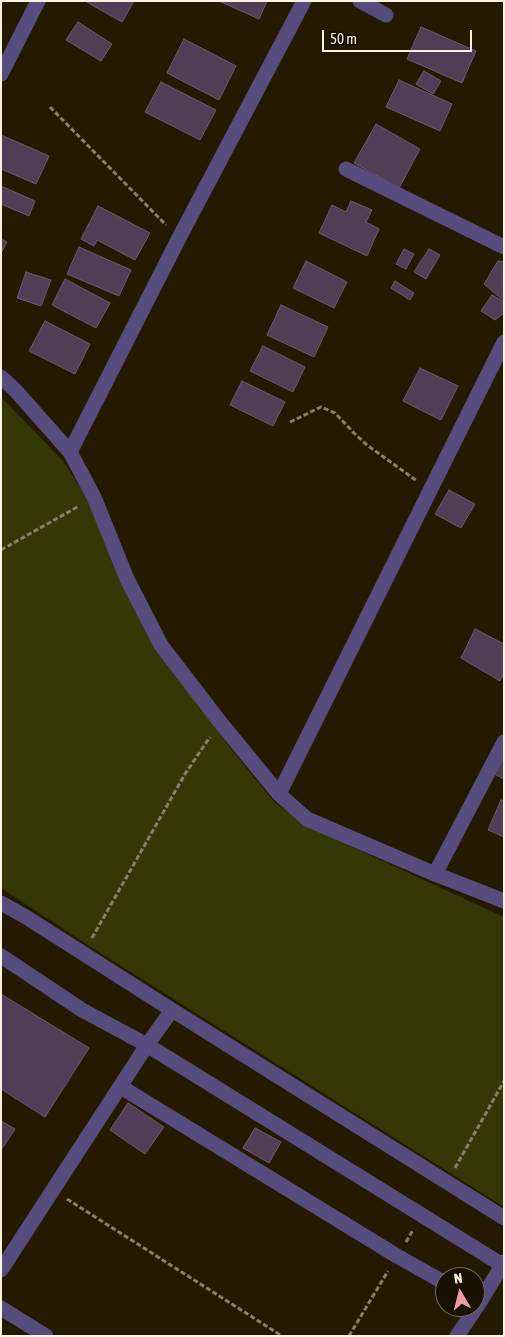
<!DOCTYPE html>
<style>
body{margin:0}
#map{position:relative;width:505px;height:1337px;overflow:hidden;background:#231a00;font-family:"Asap Condensed",sans-serif}
canvas{display:block}
.frame{position:absolute;inset:0;border:2px solid #f9f4e2;pointer-events:none}
.north{position:absolute;left:435px;top:1267px;width:50px;height:50px;box-sizing:border-box;background:#181100;border:1px solid #726c5a;border-radius:50%;rotate:352deg;font-size:14px;font-weight:700;line-height:20px;text-align:center;color:#f9f4e2}
.north::after{content:'';display:block;margin:auto;width:18px;height:22px;background:#f49aa6;clip-path:polygon(50% 0,100% 100%,50% 72%,0 100%)}
.scale{position:absolute;left:322px;top:30px;width:150px;height:22px;box-sizing:border-box;border:2px solid #f9f4e2;border-top:0;padding-left:6px;font-size:15px;line-height:18px;white-space:nowrap;color:#f9f4e2;-webkit-text-stroke:4px #181100;paint-order:stroke}
</style>
<div id="map">
<canvas width="505" height="1337"></canvas>
<div class="frame"></div>
<div class="north">N</div>
<div class="scale">50 m</div>
</div>
<script>
const ctx = document.querySelector('canvas').getContext('2d');
ctx.lineJoin = 'round';
function paint(path, color) { ctx.fillStyle = color; ctx.fill(path, 'evenodd'); }
const toPath = rows => new Path2D(rows.map(r => 'M' + r).join(''));
function stroke(path, color, width, dash) { ctx.strokeStyle = color; ctx.lineWidth = width; ctx.lineCap = dash ? 'butt' : 'round'; ctx.setLineDash(dash || []); ctx.stroke(path); }
const green = toPath([
 [1,397,63,461,95,510,193,695,227,744,275,803,311,828,504,917,504,1207,91,947,1,888]
]);
const building = toPath([
 [85,1,134,1,122,22,85,1],
 [219,1,267,1,259,19,219,1],
 [78,22,112,44,101,61,66,40,78,22],
 [421,27,476,51,462,83,407,59,421,27],
 [184,39,236,66,219,100,167,73,184,39],
 [424,71,441,81,433,94,416,84,424,71],
 [399,80,452,104,440,131,386,107,399,80],
 [161,82,216,110,200,140,145,112,161,82],
 [376,124,420,149,399,188,354,163,376,124],
 [1,135,49,156,36,184,1,169,1,135],
 [1,186,35,201,29,216,1,204,1,186],
 [351,201,372,210,366,222,379,229,367,256,319,233,332,205,346,212,351,201],
 [98,206,150,233,135,260,97,240,94,246,81,239,98,206],
 [1,239,7,242,1,253,1,239],
 [79,247,131,270,119,296,67,274,79,247],
 [404,249,414,254,406,269,396,264,404,249],
 [429,249,440,255,426,279,414,272,429,249],
 [306,261,347,282,334,308,293,288,306,261],
 [498,261,504,262,504,301,484,284,498,261],
 [26,272,51,280,41,306,17,298,26,272],
 [65,279,110,303,96,328,52,305,65,279],
 [395,281,414,293,410,300,391,288,395,281],
 [492,295,504,302,504,313,495,320,481,311,492,295],
 [281,305,328,327,314,357,267,335,281,305],
 [45,321,90,344,75,374,29,351,45,321],
 [263,346,305,367,293,392,250,371,263,346],
 [420,368,458,386,441,420,403,401,420,368],
 [242,381,285,402,273,426,230,405,242,381],
 [449,490,475,504,461,528,435,514,449,490],
 [475,629,504,644,504,673,500,681,461,658,475,629],
 [504,757,504,779,494,774,504,757],
 [501,800,504,801,504,837,488,830,501,800],
 [1,994,89,1048,45,1117,1,1089,1,994],
 [128,1103,164,1127,145,1154,110,1130,128,1103],
 [1,1121,15,1129,1,1150,1,1121],
 [255,1128,281,1142,269,1163,243,1148,255,1128]
]);
const path = toPath([
 [50,107,166,225],
 [290,422,321,407,335,413,354,433,367,445,417,481],
 [1,550,79,506],
 [92,938,185,774,210,737],
 [455,1168,504,1081],
 [67,1199,282,1336],
 [406,1242,413,1230],
 [349,1336,388,1271]
]);
const minor = toPath([
 [360,1,386,15],
 [1,74,38,1],
 [346,169,504,247],
 [1,377,16,391,70,452,94,497,127,579,161,645,220,722,279,794,307,819,435,874,504,901],
 [70,452,179,238,304,1],
 [279,794,504,342],
 [435,874,504,742],
 [1,903,26,917,172,1010,504,1218],
 [1,956,82,1010,147,1045,504,1266],
 [121,1087,397,1256,445,1283],
 [1,1270,147,1045,172,1010],
 [1,1308,46,1336],
 [457,1336,480,1302,504,1262]
]);
paint(green, '#333804');
paint(building, '#503d56');
stroke(building, '#6e5a74', 1);
stroke(path, '#88816a', 3, [5, 2.5]);
stroke(minor, '#574c7e', 15);
</script>
